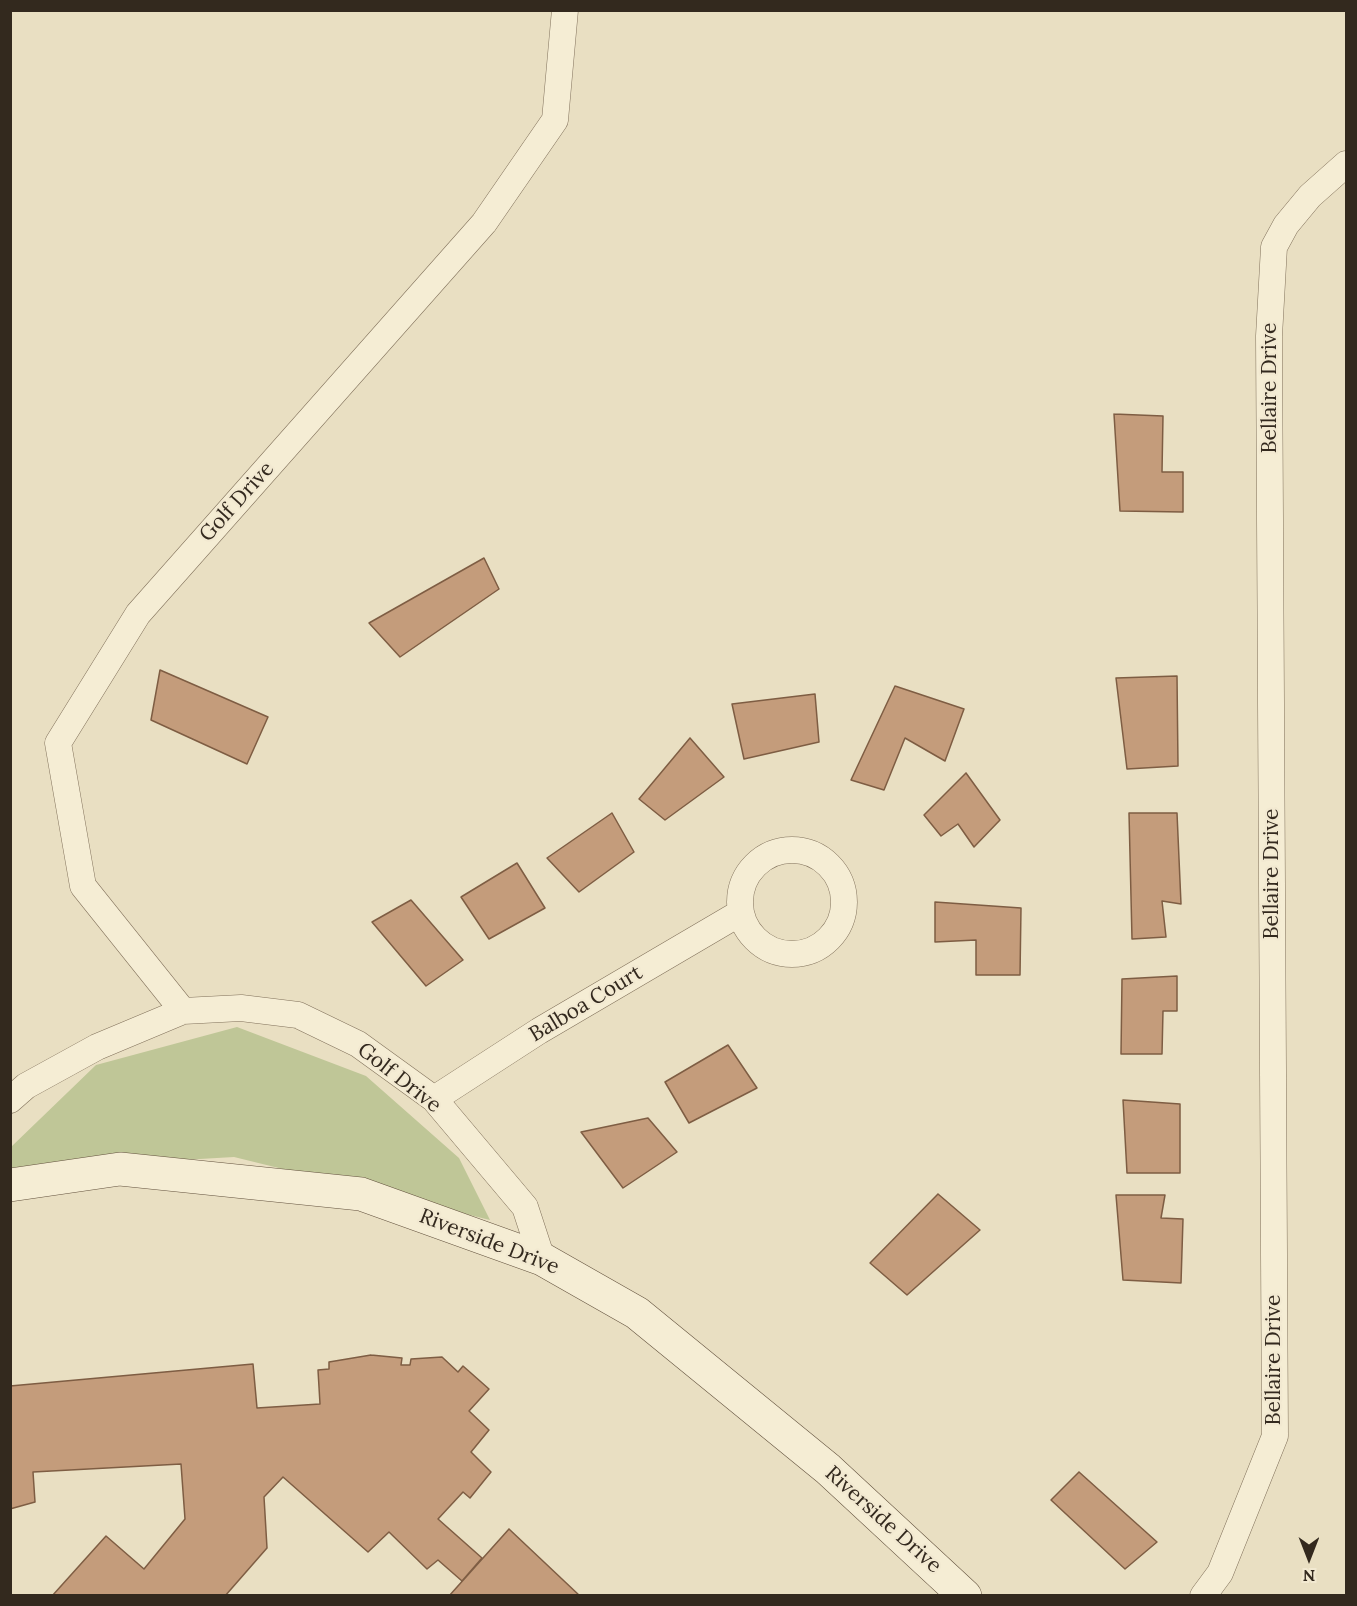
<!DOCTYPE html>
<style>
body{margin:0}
#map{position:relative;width:1357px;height:1606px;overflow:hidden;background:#e9dfc2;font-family:Lora,serif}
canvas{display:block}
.frame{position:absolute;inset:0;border:12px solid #33291e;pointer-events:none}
.north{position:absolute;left:1279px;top:1528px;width:60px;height:60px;-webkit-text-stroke:4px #f2e9d1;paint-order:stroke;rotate:180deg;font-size:16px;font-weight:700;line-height:24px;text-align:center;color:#33291e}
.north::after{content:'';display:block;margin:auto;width:21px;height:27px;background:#33291e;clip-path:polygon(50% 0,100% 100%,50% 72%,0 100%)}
</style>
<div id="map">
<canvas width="1357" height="1606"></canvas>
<div class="frame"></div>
<div class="north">N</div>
</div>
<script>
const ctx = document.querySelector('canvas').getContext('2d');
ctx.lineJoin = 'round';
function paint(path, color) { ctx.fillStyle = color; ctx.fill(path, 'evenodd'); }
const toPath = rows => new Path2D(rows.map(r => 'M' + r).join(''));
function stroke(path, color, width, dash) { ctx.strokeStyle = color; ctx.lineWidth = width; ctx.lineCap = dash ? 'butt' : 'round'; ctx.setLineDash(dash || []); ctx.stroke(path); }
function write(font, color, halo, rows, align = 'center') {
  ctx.font = font + ' Lora,serif'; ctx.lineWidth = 4.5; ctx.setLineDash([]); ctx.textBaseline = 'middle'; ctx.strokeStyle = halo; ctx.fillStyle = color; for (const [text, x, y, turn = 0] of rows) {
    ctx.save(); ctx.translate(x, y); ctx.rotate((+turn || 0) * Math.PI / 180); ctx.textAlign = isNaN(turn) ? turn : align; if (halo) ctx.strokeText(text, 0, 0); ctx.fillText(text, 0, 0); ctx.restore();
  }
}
const green = toPath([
 [237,1027,366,1076,459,1158,490,1220,234,1157,11,1170,11,1147,96,1065]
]);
const building = toPath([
 [1114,414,1163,416,1162,472,1183,472,1183,512,1120,511,1114,414],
 [484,558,499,589,400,657,369,623,484,558],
 [160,670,268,717,247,764,151,720,160,670],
 [1177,676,1178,766,1127,769,1116,678,1177,676],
 [895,686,964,709,945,761,905,738,884,790,851,780,895,686],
 [815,694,819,742,744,759,732,704,815,694],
 [690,738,724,777,665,820,639,799,690,738],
 [966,773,1000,820,974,847,958,824,941,836,924,815,966,773],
 [612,813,634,852,579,892,547,858,612,813],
 [1129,813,1177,813,1181,904,1162,901,1166,937,1132,939,1129,813],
 [517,863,545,908,489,939,461,897,517,863],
 [411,900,463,960,426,986,372,922,411,900],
 [935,902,1021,908,1020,975,976,975,976,940,935,942,935,902],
 [1177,976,1177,1011,1163,1011,1162,1054,1121,1054,1122,979,1177,976],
 [728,1045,757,1088,689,1123,665,1082,728,1045],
 [1123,1100,1180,1104,1180,1173,1127,1173,1123,1100],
 [648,1118,677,1152,623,1188,581,1132,648,1118],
 [938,1194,980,1230,907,1295,870,1263,938,1194],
 [1116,1195,1165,1195,1161,1218,1183,1219,1181,1283,1123,1280,1116,1195],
 [371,1355,402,1358,401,1365,410,1365,411,1359,442,1357,458,1372,463,1366,489,1389,469,1411,489,1430,471,1452,491,1472,470,1498,463,1492,438,1519,482,1558,462,1581,438,1560,427,1569,389,1532,368,1552,283,1477,264,1497,267,1548,225,1596,52,1596,106,1536,144,1569,185,1519,181,1464,33,1472,35,1502,10,1509,10,1386,253,1364,257,1408,320,1404,318,1370,329,1369,329,1362,371,1355],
 [1079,1472,1157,1542,1125,1569,1051,1500,1079,1472],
 [509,1529,580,1596,449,1596,509,1529]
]);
const street = toPath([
 '740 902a52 52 0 1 1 104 0a52 52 0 1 1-104 0Z',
 [183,1011,83,886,58,743,138,614,484,223,555,120,565,10],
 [434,1099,539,1031,740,913],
 [10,1100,26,1086,97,1047,183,1011,241,1008,298,1015,358,1044,434,1099,525,1207,542,1259],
 [1203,1596,1220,1573,1275,1436,1269,336,1274,247,1286,225,1310,196,1346,164]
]);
const secondary = toPath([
 [10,1185,120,1169,361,1194,542,1259,637,1313,828,1469,965,1596]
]);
const streetNames = [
 ["Bellaire Drive",1270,388,-90],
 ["Golf Drive",237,502,-48],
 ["Bellaire Drive",1272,874,-90],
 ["Balboa Court",586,1004,-31],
 ["Golf Drive",399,1078,38],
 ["Riverside Drive",489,1242,21],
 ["Bellaire Drive",1274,1360,-90],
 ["Riverside Drive",883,1520,42]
];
paint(green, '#bfc697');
paint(building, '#c49c7b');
stroke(building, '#7e5d43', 1.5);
stroke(street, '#81715b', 27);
stroke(secondary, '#63523e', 34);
stroke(street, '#f5edd4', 26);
stroke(secondary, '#f5edd4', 33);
write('21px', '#33291e', '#f2e9d1', streetNames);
</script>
